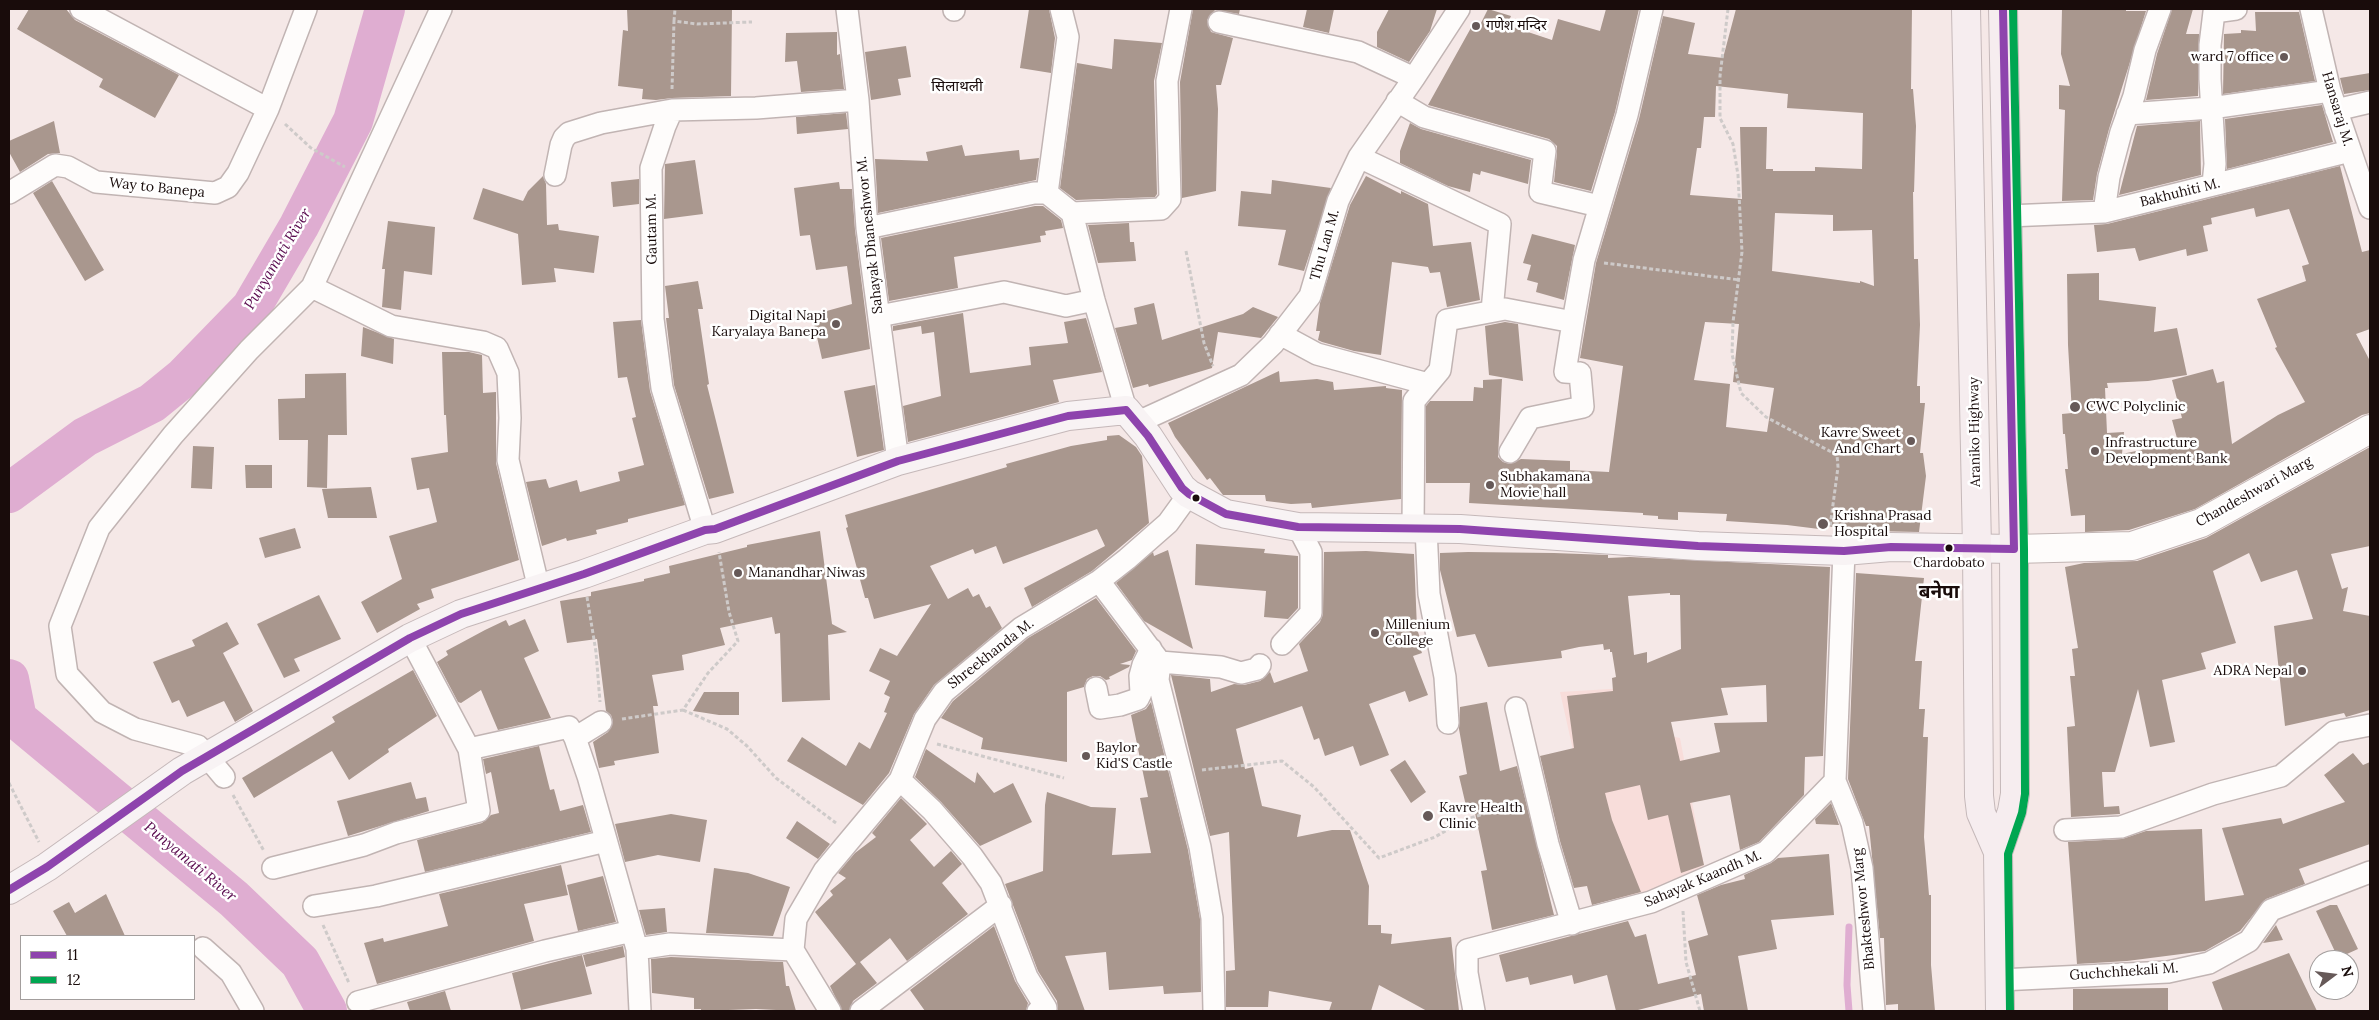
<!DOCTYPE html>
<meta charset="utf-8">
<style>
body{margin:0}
#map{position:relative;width:2379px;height:1020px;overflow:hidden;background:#f5e8e7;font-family:Lora,serif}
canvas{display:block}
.frame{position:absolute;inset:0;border:10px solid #190c0b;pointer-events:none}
.legend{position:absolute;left:20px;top:935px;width:175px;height:65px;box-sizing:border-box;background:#fff;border:1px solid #a39e9d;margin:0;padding:6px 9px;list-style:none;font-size:15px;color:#190c0b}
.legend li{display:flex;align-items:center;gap:10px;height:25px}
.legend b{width:25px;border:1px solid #a39e9d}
.north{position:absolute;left:2309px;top:950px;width:50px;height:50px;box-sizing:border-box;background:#fff;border:1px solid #a39e9d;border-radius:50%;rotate:75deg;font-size:14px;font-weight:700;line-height:20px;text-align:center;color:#190c0b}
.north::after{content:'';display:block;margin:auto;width:18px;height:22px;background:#665958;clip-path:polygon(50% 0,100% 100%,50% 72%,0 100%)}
</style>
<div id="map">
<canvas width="2379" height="1020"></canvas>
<div class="frame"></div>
<ul class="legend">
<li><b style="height:6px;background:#8e44ad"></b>11</li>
<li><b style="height:6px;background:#00a651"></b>12</li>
</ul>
<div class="north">N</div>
</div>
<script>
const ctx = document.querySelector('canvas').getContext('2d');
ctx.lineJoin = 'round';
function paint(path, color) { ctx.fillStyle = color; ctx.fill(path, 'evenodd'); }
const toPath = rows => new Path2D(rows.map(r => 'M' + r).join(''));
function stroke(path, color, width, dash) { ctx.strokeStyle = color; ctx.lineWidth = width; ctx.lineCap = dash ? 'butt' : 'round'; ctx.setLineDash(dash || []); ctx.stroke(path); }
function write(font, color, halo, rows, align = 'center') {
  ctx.font = font + ' Lora,"Noto Sans Devanagari",serif'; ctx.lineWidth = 5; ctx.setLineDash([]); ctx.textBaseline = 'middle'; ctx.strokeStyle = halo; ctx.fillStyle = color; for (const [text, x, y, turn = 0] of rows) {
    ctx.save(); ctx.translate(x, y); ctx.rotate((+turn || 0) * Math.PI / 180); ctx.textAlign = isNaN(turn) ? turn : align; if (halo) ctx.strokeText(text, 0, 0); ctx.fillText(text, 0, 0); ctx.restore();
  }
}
const built = toPath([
 [1643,687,1659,734,1680,738,1705,871,1622,907,1593,839,1560,692]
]);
const stream = toPath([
 [1849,1011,1847,985,1849,927]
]);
const river = toPath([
 [9,493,85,437,152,403,184,377,251,308,299,226,353,121,385,9],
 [9,679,17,719,234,899,300,962,327,1011]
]);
const building = toPath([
 [29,9,66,9,75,20,179,75,155,118,99,87,103,79,17,29],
 [627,9,732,9,731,96,672,98,656,100,642,99,643,89,618,86,623,30,628,31],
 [1029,9,1049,9,1055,38,1051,73,1020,68],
 [1193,9,1240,9,1239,14,1215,10,1207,20,1211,32,1233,38,1221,85,1216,85,1218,109,1216,191,1182,198,1180,82],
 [1307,9,1334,9,1329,33,1303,27],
 [1389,9,1437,9,1430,31,1409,62,1377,47,1377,32],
 [1488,9,1511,16,1507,25,1552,40,1558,19,1600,31,1606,9,1639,9,1615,112,1591,191,1554,182,1557,152,1557,146,1549,139,1428,105,1472,26,1478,29],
 [1736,9,1912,9,1911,89,1913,89,1916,126,1914,192,1913,192,1914,259,1918,259,1920,325,1917,386,1920,386,1920,403,1925,403,1920,453,1923,453,1926,476,1919,532,1871,531,1869,533,1827,526,1827,530,1787,525,1726,521,1727,514,1678,512,1678,520,1658,519,1658,516,1643,515,1643,513,1469,503,1470,483,1426,483,1426,406,1430,401,1473,401,1474,387,1483,388,1483,380,1502,379,1498,457,1503,462,1510,464,1521,459,1570,461,1570,470,1609,472,1623,366,1580,358,1596,263,1639,119,1663,16,1695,23,1688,54,1723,58],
 [1716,86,1788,94,1787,108,1863,113,1862,169,1815,167,1815,171,1773,171,1773,169,1766,169,1767,127,1740,127,1742,199,1690,195,1697,148,1701,148,1704,117,1715,117],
 [1775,213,1833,215,1833,231,1872,230,1874,286,1860,281,1860,283,1772,271],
 [1705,322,1739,324,1733,382,1774,388,1767,432,1726,427,1730,384,1694,380],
 [2062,9,2126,9,2126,11,2146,11,2109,129,2097,174,2093,200,2062,201,2065,110,2059,109,2059,85,2070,86,2061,54],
 [2172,9,2193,9,2186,34,2199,34,2198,96,2146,100,2157,54],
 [2255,12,2299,12,2315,81,2223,94,2224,34,2241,33,2241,30,2256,31],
 [837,32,837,55,840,54,844,89,801,92,797,61,785,62,786,33],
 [1114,39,1162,43,1154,81,1157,194,1155,197,1076,200,1060,188,1077,63,1112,69],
 [906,46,911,77,898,79,901,95,871,100,865,52],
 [2370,73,2370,90,2344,94,2340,78],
 [2322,105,2333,142,2227,169,2225,119],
 [846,113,848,129,797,134,796,117],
 [54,121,60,153,48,154,20,172,9,152,9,141],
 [2200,121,2201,175,2119,195,2137,126],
 [1410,123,1421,129,1531,160,1528,184,1481,171,1480,175,1473,173,1470,192,1448,186,1400,163,1400,151],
 [962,145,965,156,1019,150,1020,160,1039,158,1036,180,878,213,875,159,928,161,926,152],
 [695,160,703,214,664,219,665,164],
 [2340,166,2362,252,2370,250,2370,329,2356,334,2370,361,2370,413,2362,415,2195,509,2129,530,2085,532,2085,515,2071,516,2065,469,2068,469,2065,434,2063,434,2062,414,2072,413,2068,345,2067,274,2099,273,2099,300,2156,307,2154,332,2177,328,2187,375,2148,381,2107,383,2108,388,2105,388,2107,433,2124,432,2122,454,2178,442,2172,420,2182,418,2172,380,2213,369,2217,383,2224,381,2232,444,2278,415,2305,402,2275,348,2277,347,2257,299,2306,281,2302,266,2309,264,2289,209,2256,217,2254,208,2211,218,2212,224,2203,226,2208,251,2187,256,2186,249,2139,261,2135,248,2097,252,2094,225,2107,224],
 [543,176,546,184,547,225,558,224,559,230,599,236,594,273,554,268,556,282,522,285,518,234,473,219,483,188,523,201,528,191],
 [1366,176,1401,194,1401,191,1428,204,1433,246,1471,242,1480,300,1447,307,1440,272,1430,273,1428,267,1392,262,1381,355,1354,351,1322,342,1318,340,1320,331,1316,331,1320,303,1350,205],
 [639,179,639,204,613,207,611,182],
 [1272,180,1331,188,1304,271,1278,265,1286,230,1238,226,1241,191,1271,194],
 [52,181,104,270,85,281,33,193],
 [839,182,840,189,852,189,855,230,870,349,822,359,812,315,852,304,847,266,816,270,810,235,800,236,794,188],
 [1035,206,1043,206,1061,220,1063,228,1045,231,1046,235,1040,236,1041,242,954,257,958,288,889,301,881,238],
 [388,221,435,227,432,275,404,271,401,310,382,307,385,269,382,269],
 [1129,223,1130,242,1134,242,1136,261,1098,263,1088,225],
 [1532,234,1575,245,1564,300,1536,292,1538,283,1527,280,1531,265,1523,263],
 [698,281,703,309,698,309,709,384,707,385,734,493,709,499,674,385,666,318,669,318,665,286],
 [1154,303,1162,340,1243,314,1253,307,1278,317,1261,338,1218,332,1212,368,1149,387,1148,384,1133,388,1115,328,1137,324,1134,308],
 [963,313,970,373,1031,365,1029,347,1068,343,1064,322,1086,318,1102,372,1053,380,1059,402,908,442,903,406,941,396,934,332,922,334,921,326,893,331,893,326],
 [641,320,650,391,685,505,628,519,628,522,596,530,597,534,567,541,566,538,542,546,526,482,546,479,549,488,577,480,580,492,620,481,618,472,644,465,632,418,636,417,627,377,618,378,613,322],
 [1505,322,1518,324,1523,381,1489,375,1485,326],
 [363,327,394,339,393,364,361,356],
 [442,352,469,352,482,355,483,393,496,392,496,463,519,560,431,589,434,598,417,604,420,609,377,633,361,602,402,579,389,536,437,522,429,488,417,490,411,458,448,452,446,415,444,415],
 [1279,371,1280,382,1317,379,1333,382,1334,390,1386,386,1386,388,1402,390,1401,499,1312,508,1311,503,1291,504,1266,501,1265,495,1223,495,1210,478,1207,480,1175,437,1168,423],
 [346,373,347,435,328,435,327,488,307,487,308,440,279,440,278,399,305,398,305,374],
 [875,385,884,450,857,457,844,391],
 [1119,435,1136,447,1142,456,1149,523,1092,571,1032,607,1024,588,1105,546,1097,529,1003,564,996,546,975,554,973,549,930,566,948,599,968,588,973,597,979,594,986,608,990,606,1002,628,934,685,914,714,889,773,863,805,787,761,802,737,846,766,859,742,870,749,887,713,884,712,890,697,884,694,890,681,869,671,880,648,897,656,931,604,874,619,868,598,865,598,846,528,848,527,845,515,1007,467,1006,464,1071,446,1107,440,1107,436],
 [193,446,214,447,212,489,191,488],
 [2370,447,2370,546,2331,554,2342,589,2348,587,2343,611,2370,616,2370,710,2346,717,2344,713,2285,726,2274,626,2313,619,2297,570,2261,582,2249,553,2213,571,2236,643,2201,653,2206,669,2162,680,2175,742,2150,747,2138,689,2115,772,2102,772,2104,807,2119,806,2120,814,2071,817,2067,727,2075,726,2070,676,2075,676,2072,649,2078,648,2065,567,2084,563,2137,561,2206,538],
 [245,465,272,465,272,488,246,488],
 [371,487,377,518,328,518,322,489],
 [295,528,301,548,265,558,259,538],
 [820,531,832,624,847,632,828,635,830,700,782,702,780,633,775,634,772,617,720,628,725,645,682,655,684,670,652,675,658,706,653,706,659,753,614,761,615,765,599,768,593,742,608,732,613,722,611,715,606,711,597,639,567,643,560,601,591,596,591,592,644,581,644,579,670,573,669,566,747,547,747,545],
 [1196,544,1265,549,1264,553,1298,556,1298,608,1288,619,1264,617,1266,591,1195,585],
 [1168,550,1193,649,1144,621,1116,583,1153,552,1154,556],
 [1366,551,1414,554,1417,629,1422,644,1419,645,1422,653,1413,656,1428,695,1409,702,1405,691,1369,704,1389,755,1360,766,1353,746,1325,756,1319,738,1314,740,1302,706,1236,729,1245,769,1253,767,1262,806,1301,815,1297,837,1332,830,1350,830,1369,886,1368,925,1381,925,1381,933,1392,934,1391,944,1451,937,1459,1011,1427,1011,1379,985,1371,1011,1329,1011,1332,1002,1269,991,1268,1007,1226,1007,1226,971,1235,970,1229,832,1210,836,1171,675,1210,679,1211,692,1234,684,1244,685,1260,681,1270,672,1274,683,1308,671,1299,644,1320,622,1323,614,1324,552],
 [1468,552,1554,553,1608,555,1608,558,1630,557,1830,567,1823,756,1805,757,1804,795,1759,842,1740,850,1730,795,1690,803,1704,865,1681,873,1668,815,1648,820,1640,785,1605,793,1612,820,1641,892,1592,905,1587,886,1574,888,1560,841,1540,756,1574,748,1567,696,1613,691,1612,678,1616,677,1612,652,1610,652,1610,649,1604,650,1603,644,1579,647,1561,651,1562,658,1488,667,1475,634,1457,637,1440,570,1440,553],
 [1670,593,1670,595,1680,595,1681,649,1647,663,1647,652,1634,655,1628,596],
 [1766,685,1767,722,1714,723,1720,752,1680,761,1671,722,1728,715,1721,688],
 [1856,573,1924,578,1915,661,1922,661,1919,709,1925,709,1923,737,1928,737,1924,837,1929,895,1931,895,1931,965,1935,1011,1898,1011,1898,1004,1886,1005,1884,938,1880,938,1869,826,1866,826,1848,779],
 [319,595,341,639,294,659,300,671,284,678,257,624],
 [1096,598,1136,651,1132,660,1120,664,1130,665,1129,667,1109,677,1110,679,1106,680,1100,676,1093,676,1087,679,1084,687,1067,692,1067,762,981,749,983,738,941,718,953,701,1028,638],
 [525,619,539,651,524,658,551,718,498,730,481,690,461,703,458,702,437,662,448,655,446,651,485,630,506,620,509,626],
 [227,622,239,644,223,653,253,711,235,722,224,701,187,717,179,700,172,703,153,662,195,646,192,640],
 [413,670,437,716,388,749,389,752,349,780,332,751,254,798,242,778,335,722,332,717],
 [704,692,739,692,739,715,719,715,693,711],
 [1151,702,1188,850,1200,919,1201,992,1164,994,1163,986,1109,990,1106,952,1065,956,1085,1011,1058,1011,1057,1001,1038,971,1005,884,1043,871,1045,805,1047,792,1091,807,1116,808,1112,855,1151,853,1140,798,1148,797,1131,715,1146,709],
 [1487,702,1500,771,1517,766,1554,915,1492,930,1481,871,1487,870,1474,808,1467,810,1459,776,1467,774,1459,729,1460,707],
 [539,746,550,790,554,789,560,811,583,805,591,832,425,872,417,840,482,823,491,815,499,813,491,772,486,774,483,759],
 [926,749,975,783,977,772,994,793,1013,783,1032,822,980,846,941,802,915,777],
 [2353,753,2363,765,2370,762,2370,844,2299,869,2305,884,2266,899,2240,931,2205,951,2127,961,2077,964,2068,842,2122,839,2146,831,2202,829,2205,901,2244,895,2222,828,2281,818,2283,824,2345,802,2324,775],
 [1405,760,1426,792,1411,803,1390,770],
 [411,782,416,799,426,797,429,811,348,836,337,801],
 [901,798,927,824,910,840,934,867,951,851,962,864,942,883,968,914,907,961,890,938,860,962,877,983,853,1001,849,1011,842,1011,830,986,856,964,815,912,833,895,830,891,846,878,838,873,855,853,876,837,872,833],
 [1831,803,1839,825,1816,824,1815,819],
 [671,814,707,820,700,862,658,855,625,862,615,824],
 [797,821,830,844,818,859,786,838],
 [1829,854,1834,915,1771,920,1777,949,1738,956,1748,1011,1704,1011,1701,994,1634,1011,1616,1011,1607,975,1574,984,1572,975,1530,985,1528,977,1506,982,1499,955,1628,921,1635,937,1646,934,1658,984,1696,975,1688,941,1708,935,1697,895,1721,885,1745,879,1744,875,1771,863,1778,858],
 [561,865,568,895,524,904,534,941,377,984,364,943,383,938,384,942,448,926,439,894],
 [714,868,748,873,790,887,773,936,706,933],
 [603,876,616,922,578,931,567,885],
 [106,894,125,936,67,936,53,911,69,902,75,913],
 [2330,905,2337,905,2358,949,2338,958,2316,911],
 [665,908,667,932,646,935,639,910],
 [2276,925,2283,940,2263,943],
 [994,926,1015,981,1028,1003,1026,1011,925,1011,910,990],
 [623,946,625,957,586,967,583,955],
 [2289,953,2317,1011,2223,1011,2212,982],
 [582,955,592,994,521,1010,512,973],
 [671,957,783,962,786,986,789,986,796,1011,756,1009,701,1011,701,1009,694,1009,694,998,652,993,651,959],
 [2168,988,2168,1011,2073,1011,2073,989],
 [445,991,451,1011,410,1011,407,1002]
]);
const path = toPath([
 [1728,9,1720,76,1720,118,1733,144,1738,175,1742,252,1733,322,1732,354,1741,393,1766,417,1837,455,1838,467,1830,527],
 [674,21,675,9],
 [672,89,674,21,697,24,752,22],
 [285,124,311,148,345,167],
 [1186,251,1204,343,1213,366],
 [1604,263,1740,280],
 [587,597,596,652,600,702],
 [683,710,727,729,747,746,776,778,836,823],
 [622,719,683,710,708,673,738,641,729,612,719,552],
 [937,744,1064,778],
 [1202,770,1282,761,1314,787,1379,858,1435,837,1464,820,1516,804],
 [9,783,39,842],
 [233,795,264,851],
 [1683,911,1686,962,1700,1011],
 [323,925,349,983]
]);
const street = toPath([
 [81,9,268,109],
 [847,9,858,100,867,228,898,461],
 [2311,9,2330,91,2370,208],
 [954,10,954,9],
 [1219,22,1358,52,1414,78],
 [1397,101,1424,117,1545,151,1540,192,1599,206],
 [2336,110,2370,102],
 [2127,114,2211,108,2330,91],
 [1359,157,1500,224,1492,311],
 [555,175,561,145,564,138,569,133,601,123,672,110],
 [2213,184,2215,164,2210,79,2210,45,2214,12,2236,9],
 [9,193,55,165,68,167,96,182,215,193,228,187,238,173,268,109,306,9],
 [1047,193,1068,37,1061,9],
 [2104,212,2109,177,2121,132,2134,96,2145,50,2160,9],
 [1072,213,1161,209,1170,199,1167,81,1181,9],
 [2008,216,2104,212,2350,151],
 [867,228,1034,193,1047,193,1072,213,1094,300,1126,410],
 [312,287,391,326,483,342,497,348,508,373,510,418,508,460,539,589],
 [879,316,1004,292,1066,306,1094,300],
 [1280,334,1317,354,1428,384],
 [1136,423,1241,375,1273,344,1310,296,1338,201,1359,157,1414,78,1459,9],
 [1510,452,1530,418,1583,407,1580,373,1565,372,1573,322,1584,260,1627,115,1652,9],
 [1413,528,1414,401,1440,370,1447,320,1505,309,1573,322],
 [1426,528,1429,594,1445,677,1448,723],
 [705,530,662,388,653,319,651,168,665,126,672,110,756,108,858,100],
 [1099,581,1160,662,1158,680,1200,847,1212,918,1214,1011],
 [410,638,469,749,569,727,575,738],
 [1282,644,1311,613,1311,552,1298,527],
 [1160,662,1221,667,1241,673,1257,669,1260,665],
 [1096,688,1100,708,1120,705,1138,699,1141,693,1140,676,1143,665,1151,649],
 [1516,708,1548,844,1572,924],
 [601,722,575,738,588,776,637,949,670,944,793,950],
 [224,777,198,746,135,729,102,712,67,674,60,626,99,528,173,435,249,350,312,287,441,9],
 [900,780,932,810,972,856,991,883,1027,977,1046,1008,1038,1011],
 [1835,781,1852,823,1862,868,1874,1011],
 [2065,830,2121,827,2213,794,2281,776,2334,732,2370,725],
 [273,868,364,845,396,833,479,811,469,749],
 [314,906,376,896,606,841],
 [203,948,231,973,253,1011],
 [637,949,640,1011],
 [2000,980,2168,972,2209,963,2249,941,2271,910,2370,872],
 [358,1002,545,951,632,931],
 [830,1011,793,950,796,919,824,871,900,780,925,719,944,692,1021,628,1099,581,1127,559,1168,523,1189,494],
 [861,1011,1001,905],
 [1474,1011,1467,973,1467,950,1651,902,1766,852,1835,781,1844,551]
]);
const secondary = toPath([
 [2014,549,2132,546,2201,523,2370,429]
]);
const primary = toPath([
 [9,890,47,867,182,771,410,638,461,614,584,574,705,530,715,529,898,461,1068,416,1126,410,1148,436,1182,488,1189,494,1226,514,1298,527,1460,529,1698,546,1844,551,1891,547,2014,549]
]);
const highway = toPath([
 [1966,9,1977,548,1979,796,1981,813,1998,852],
 [2000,1011,1998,852,2012,811,2015,794,2014,549,2003,9]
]);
const bus1 = toPath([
 [9,890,47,867,182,771,410,638,461,614,584,574,705,530,715,529,898,461,1068,416,1126,410,1148,436,1182,488,1189,494,1226,514,1298,527,1460,529,1698,546,1844,551,1891,547,2014,549,2003,9]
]);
const bus2 = toPath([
 [2010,1011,2008,854,2022,813,2025,794,2024,549,2013,9]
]);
const markers = [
 [1476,26,5,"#665958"],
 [2284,57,5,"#665958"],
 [836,324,5,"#665958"],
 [2075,407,6,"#665958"],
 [1911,441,5,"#665958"],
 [2095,451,5,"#665958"],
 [1490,485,5,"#665958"],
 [1196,498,4.5,"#190c0b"],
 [1823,524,6,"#665958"],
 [1949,548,4.5,"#190c0b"],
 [738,573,5,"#665958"],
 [1375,633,5,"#665958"],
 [2302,671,5,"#665958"],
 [1086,756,5,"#665958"],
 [1428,816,6,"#665958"]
];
const busNames = [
 ["Chardobato",1949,563]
];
const poiNames = [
 ["गणेश मन्दिर",1486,26],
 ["ward 7 office",2274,57,"right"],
 ["Digital Napi",826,316,"right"],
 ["Karyalaya Banepa",826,332,"right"],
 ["CWC Polyclinic",2086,407],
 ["Kavre Sweet",1901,433,"right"],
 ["And Chart",1901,449,"right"],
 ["Infrastructure",2105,443],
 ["Development Bank",2105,459],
 ["Subhakamana",1500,477],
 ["Movie hall",1500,493],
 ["Krishna Prasad",1834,516],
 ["Hospital",1834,532],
 ["Manandhar Niwas",748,573],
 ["Millenium",1385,625],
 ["College",1385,641],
 ["ADRA Nepal",2292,671,"right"],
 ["Baylor",1096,748],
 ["Kid'S Castle",1096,764],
 ["Kavre Health",1439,808],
 ["Clinic",1439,824]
];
const streetNames = [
 ["Hansaraj M.",2337,109,73],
 ["Way to Banepa",157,188,6],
 ["Bakhuhiti M.",2180,193,-14],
 ["Gautam M.",652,229,-91],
 ["Sahayak Dhaneshwor M.",870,235,-96],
 ["Thu Lan M.",1325,245,-74],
 ["Araniko Highway",1975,432,-91],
 ["Chandeshwari Marg",2254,492,-29],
 ["Shreekhanda M.",991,654,-38],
 ["Sahayak Kaandh M.",1703,879,-23],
 ["Bhakteshwor Marg",1864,909,-96],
 ["Guchchhekali M.",2124,972,-4]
];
const neighbourhoodNames = [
 ["सिलाथली",957,87]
];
const waterNames = [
 ["Punyamati River",278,259,-59],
 ["Punyamati River",190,862,40]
];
const districtNames = [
 ["बनेपा",1939,593]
];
paint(built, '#f8ddda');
stroke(stream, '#dfadd1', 7);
stroke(river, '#dfadd1', 40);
paint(building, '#a9978e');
stroke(street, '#c1b4b3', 24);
stroke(secondary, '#c1b4b3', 30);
stroke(primary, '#c5b8b9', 30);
stroke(highway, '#c5b8b9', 30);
stroke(path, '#cecac9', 3, [4, 2.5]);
stroke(street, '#fefcfb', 21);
stroke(secondary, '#fefcfb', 28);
stroke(primary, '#f8f3f4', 28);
stroke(highway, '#f6edef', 28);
stroke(bus1, '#8e44ad', 8);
stroke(bus2, '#00a651', 8);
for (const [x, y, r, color] of markers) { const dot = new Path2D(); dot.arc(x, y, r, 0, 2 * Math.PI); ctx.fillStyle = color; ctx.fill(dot); stroke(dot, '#fff', 2); }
write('13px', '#190c0b', '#fff', busNames);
write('14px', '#190c0b', '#fff', poiNames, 'left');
write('14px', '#190c0b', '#fff', streetNames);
write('15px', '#190c0b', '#fff', neighbourhoodNames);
write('italic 15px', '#590a4e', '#fff', waterNames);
write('bold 19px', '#190c0b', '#fff', districtNames);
</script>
